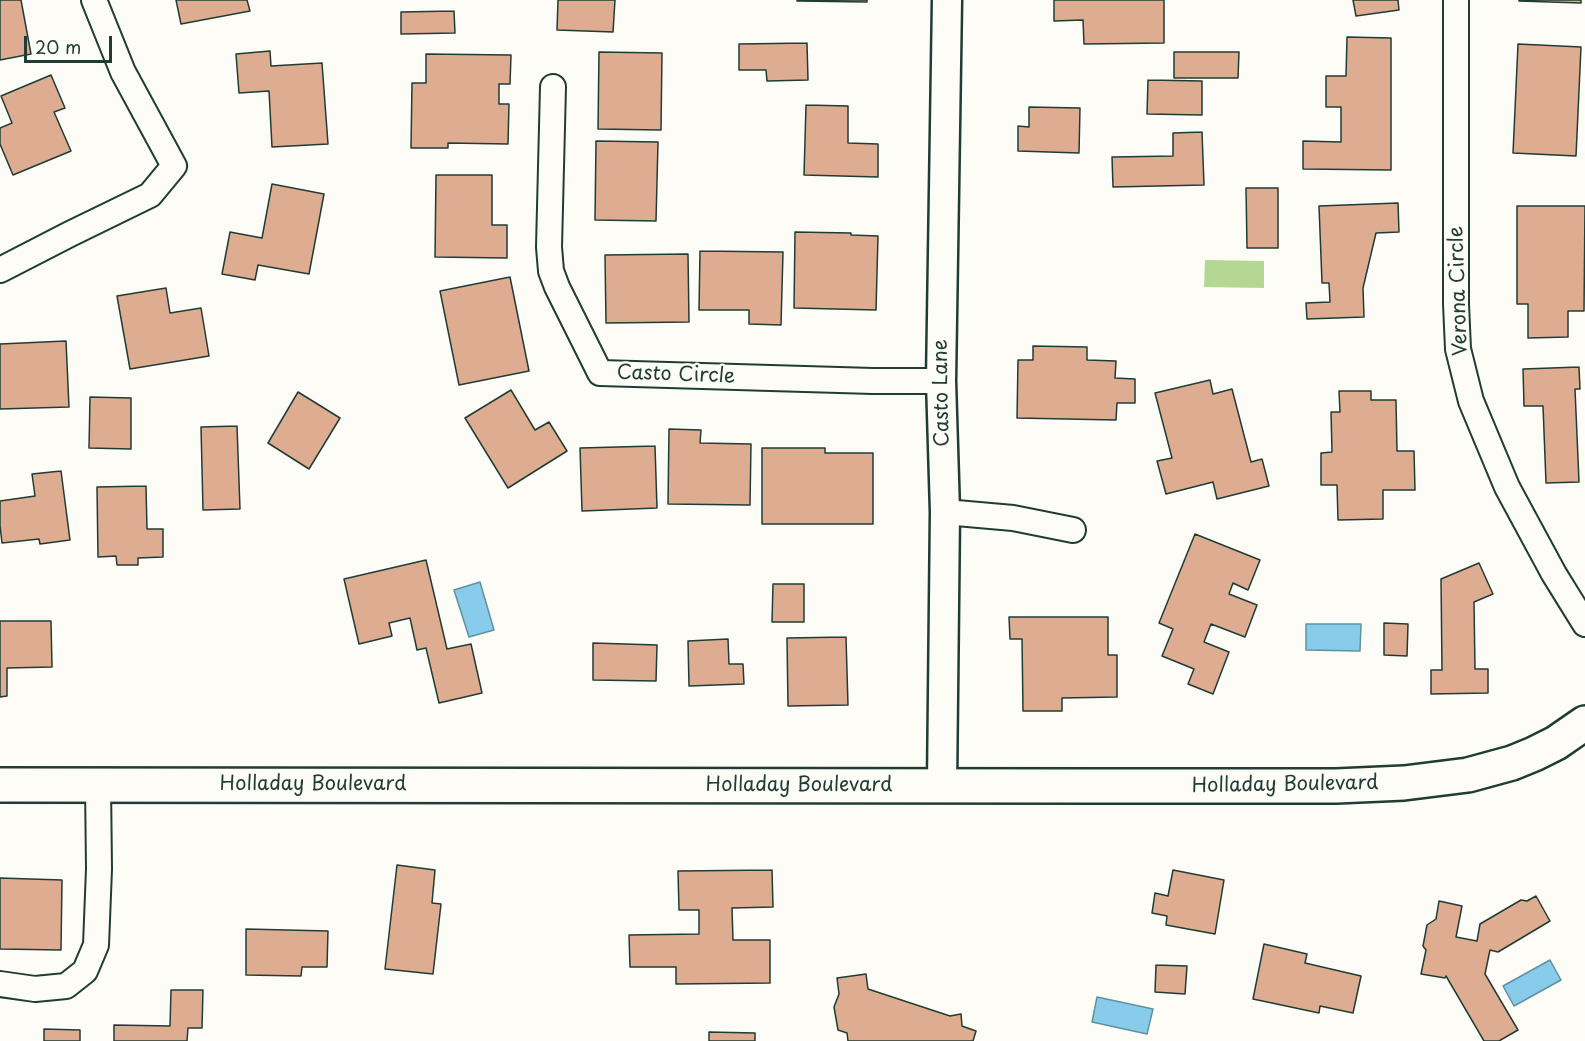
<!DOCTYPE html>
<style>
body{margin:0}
#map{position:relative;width:1585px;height:1041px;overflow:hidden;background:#fdfcf7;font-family:"Playpen Sans",sans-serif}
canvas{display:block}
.scale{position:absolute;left:24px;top:36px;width:88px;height:27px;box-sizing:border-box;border:3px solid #1f3d34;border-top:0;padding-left:8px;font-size:18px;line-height:21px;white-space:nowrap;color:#1f3d34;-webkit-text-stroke:4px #fdfcf7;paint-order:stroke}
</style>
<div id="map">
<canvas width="1585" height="1041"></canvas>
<div class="scale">20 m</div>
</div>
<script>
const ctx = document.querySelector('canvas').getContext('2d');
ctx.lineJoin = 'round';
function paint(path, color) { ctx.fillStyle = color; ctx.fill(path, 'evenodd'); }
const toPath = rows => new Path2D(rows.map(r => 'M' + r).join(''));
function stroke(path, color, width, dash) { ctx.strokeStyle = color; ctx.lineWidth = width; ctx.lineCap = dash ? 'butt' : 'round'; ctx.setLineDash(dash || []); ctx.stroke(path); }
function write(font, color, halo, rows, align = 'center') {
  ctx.font = font + ' "Playpen Sans",sans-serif'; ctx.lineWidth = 4.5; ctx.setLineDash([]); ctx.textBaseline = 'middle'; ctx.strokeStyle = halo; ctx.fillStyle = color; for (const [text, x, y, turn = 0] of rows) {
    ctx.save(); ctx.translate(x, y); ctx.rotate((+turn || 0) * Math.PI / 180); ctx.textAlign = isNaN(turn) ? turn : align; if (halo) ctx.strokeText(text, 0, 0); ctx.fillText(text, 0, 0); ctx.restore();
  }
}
const green = toPath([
 [1205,260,1264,261,1264,288,1204,287]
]);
const water = toPath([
 [480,582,494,630,469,637,454,590,480,582],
 [1306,624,1361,624,1360,651,1306,650,1306,624],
 [1550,960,1561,980,1514,1006,1503,986,1550,960],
 [1097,997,1153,1009,1147,1034,1092,1022,1097,997]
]);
const building = toPath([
 [0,0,21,0,31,54,0,60,0,0],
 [176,0,247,0,250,11,181,24,176,0],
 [558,0,615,0,613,32,557,30,558,0],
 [797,0,867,0,867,2,797,1,797,0],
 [1054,0,1164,0,1164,43,1084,44,1083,20,1054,21,1054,0],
 [1353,0,1398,0,1399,10,1356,16,1353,0],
 [1519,0,1581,0,1581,3,1519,1,1519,0],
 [454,11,455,33,401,34,401,12,454,11],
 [1347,37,1391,38,1391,170,1303,169,1303,141,1341,142,1341,107,1326,107,1326,76,1346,76,1347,37],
 [807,43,808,80,767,81,766,70,739,70,739,44,807,43],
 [1518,44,1581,47,1576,156,1513,153,1518,44],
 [270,51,271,66,322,63,328,144,272,147,269,91,239,93,236,54,270,51],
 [599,52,662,53,661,130,598,129,599,52],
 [1174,52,1239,52,1238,78,1174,78,1174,52],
 [426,54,511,55,510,84,499,84,499,104,509,104,508,144,448,143,448,148,411,148,412,83,426,83,426,54],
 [51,75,65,108,54,112,71,151,13,175,0,144,0,128,12,123,1,96,51,75],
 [1148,80,1202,81,1202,115,1147,114,1148,80],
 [806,105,848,106,848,143,878,144,878,177,804,175,806,105],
 [1029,107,1080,108,1079,153,1018,151,1018,126,1029,127,1029,107],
 [1202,132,1204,185,1113,187,1112,157,1173,156,1173,133,1202,132],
 [596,141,658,142,656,221,595,220,596,141],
 [436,175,492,175,492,225,507,225,507,258,435,257,436,175],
 [272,184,324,194,309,274,258,265,255,280,222,274,230,232,262,238,272,184],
 [1246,188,1278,188,1278,248,1247,248,1246,188],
 [1398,203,1399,232,1376,233,1363,288,1364,317,1307,319,1306,303,1330,302,1329,283,1322,283,1319,206,1398,203],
 [1517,206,1585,206,1584,311,1568,311,1568,337,1528,338,1528,304,1517,304,1517,206],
 [795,232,851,233,851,235,878,236,876,310,794,308,795,232],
 [700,251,783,252,781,325,749,324,749,310,699,310,700,251],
 [688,254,689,322,606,323,605,255,688,254],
 [510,277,529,371,459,385,440,291,510,277],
 [166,288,170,313,201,308,209,356,130,369,117,296,166,288],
 [66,341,69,407,0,409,0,344,66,341],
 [1033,346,1087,347,1087,360,1116,361,1115,378,1135,379,1135,403,1117,403,1116,420,1017,418,1018,360,1033,360,1033,346],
 [1579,367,1580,389,1575,389,1579,482,1546,483,1543,406,1524,406,1523,369,1579,367],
 [1210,380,1213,394,1232,389,1251,462,1262,459,1269,486,1217,499,1213,482,1166,494,1157,461,1172,458,1155,393,1210,380],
 [511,390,535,430,549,422,567,451,508,488,465,418,511,390],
 [1339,391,1371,391,1371,400,1396,400,1397,451,1414,451,1415,490,1383,490,1383,519,1338,520,1337,485,1321,485,1321,453,1332,452,1331,412,1340,412,1339,391],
 [298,392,340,418,309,469,268,443,298,392],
 [90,397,131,398,131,449,89,448,90,397],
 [237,426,240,509,203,510,201,427,237,426],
 [669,429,701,430,700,443,751,444,750,505,668,504,669,429],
 [655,446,657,508,582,511,580,448,655,446],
 [762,448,825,448,825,453,873,453,873,524,762,524,762,448],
 [61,471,70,540,40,544,39,539,2,543,0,526,0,501,35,496,32,474,61,471],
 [146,486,147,529,163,529,163,557,138,558,138,565,117,565,116,556,98,557,97,487,146,486],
 [1195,534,1260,560,1248,590,1233,583,1229,594,1257,605,1245,637,1211,624,1204,642,1229,652,1213,694,1188,684,1194,669,1162,656,1173,629,1159,623,1195,534],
 [426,560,447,649,471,644,482,693,439,703,426,648,417,650,410,618,389,623,392,636,359,644,344,579,426,560],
 [1479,563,1493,594,1474,602,1475,669,1488,669,1488,693,1431,694,1431,670,1442,670,1441,579,1479,563],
 [773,584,804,584,804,622,772,622,773,584],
 [1009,617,1108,617,1108,655,1117,655,1117,697,1062,698,1062,711,1023,711,1022,639,1010,639,1009,617],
 [0,621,51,621,52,667,7,668,7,696,0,697,0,621],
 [1384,623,1408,624,1407,656,1384,655,1384,623],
 [846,637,848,705,788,706,787,638,846,637],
 [728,639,729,664,743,664,744,684,689,686,688,641,728,639],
 [593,643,657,645,656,681,593,680,593,643],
 [397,865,435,870,432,903,441,904,433,974,385,969,397,865],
 [772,870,773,907,732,908,733,940,770,940,770,983,676,984,676,967,630,967,629,935,699,934,699,910,679,910,678,871,772,870],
 [1173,870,1224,880,1215,934,1166,925,1167,916,1152,913,1155,893,1168,896,1173,870],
 [0,878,62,880,61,950,0,949,0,878],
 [1536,896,1550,921,1498,952,1490,950,1485,974,1518,1030,1499,1041,1484,1041,1446,976,1445,978,1421,974,1426,950,1423,946,1427,925,1436,919,1439,901,1462,906,1456,937,1477,941,1480,924,1521,900,1527,901,1536,896],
 [246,929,328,931,327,967,302,967,301,976,246,975,246,929],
 [1264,944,1307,954,1305,963,1361,976,1353,1013,1320,1006,1319,1013,1253,999,1264,944],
 [1156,965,1187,966,1185,994,1155,992,1156,965],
 [866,974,868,989,950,1016,961,1014,962,1026,976,1031,973,1041,848,1041,847,1033,838,1030,834,1007,839,994,837,978,866,974],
 [171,990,203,990,202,1028,188,1028,187,1041,114,1041,114,1025,170,1026,171,990],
 [44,1029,80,1030,80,1041,44,1041,44,1029],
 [709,1032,755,1033,755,1041,709,1041,709,1032]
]);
const minor = toPath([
 [1456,0,1456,304,1458,349,1471,401,1507,487,1554,574,1585,624],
 [553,87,549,247,551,271,557,287,600,373,873,381,941,381],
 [0,270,70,234,150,195,174,166,123,72,94,0],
 [945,512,1013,518,1073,530],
 [0,984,35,989,66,986,85,971,96,945,99,869,98,785]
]);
const tertiary = toPath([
 [942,785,945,512,941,381,947,0]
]);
const secondary = toPath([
 [0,785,1086,786,1336,786,1404,783,1468,775,1512,763,1534,754,1556,743,1585,723]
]);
const streetNames = [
 ["Verona Circle",1459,291,-92],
 ["Casto Circle",676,375,2],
 ["Casto Lane",942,393,-91],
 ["Holladay Boulevard",313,784],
 ["Holladay Boulevard",799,785],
 ["Holladay Boulevard",1285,785,-1]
];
paint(green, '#b4d893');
paint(water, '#89cbea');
stroke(water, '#5f92a1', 1.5);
paint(building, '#deac90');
stroke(building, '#1f3d34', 1.5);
stroke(minor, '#1f3d34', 28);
stroke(tertiary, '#1f3d34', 33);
stroke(secondary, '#1f3d34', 38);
stroke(minor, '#fdfcf7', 24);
stroke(tertiary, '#fdfcf7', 28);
stroke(secondary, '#fdfcf7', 33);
write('20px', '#1f3d34', '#fdfcf7', streetNames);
</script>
